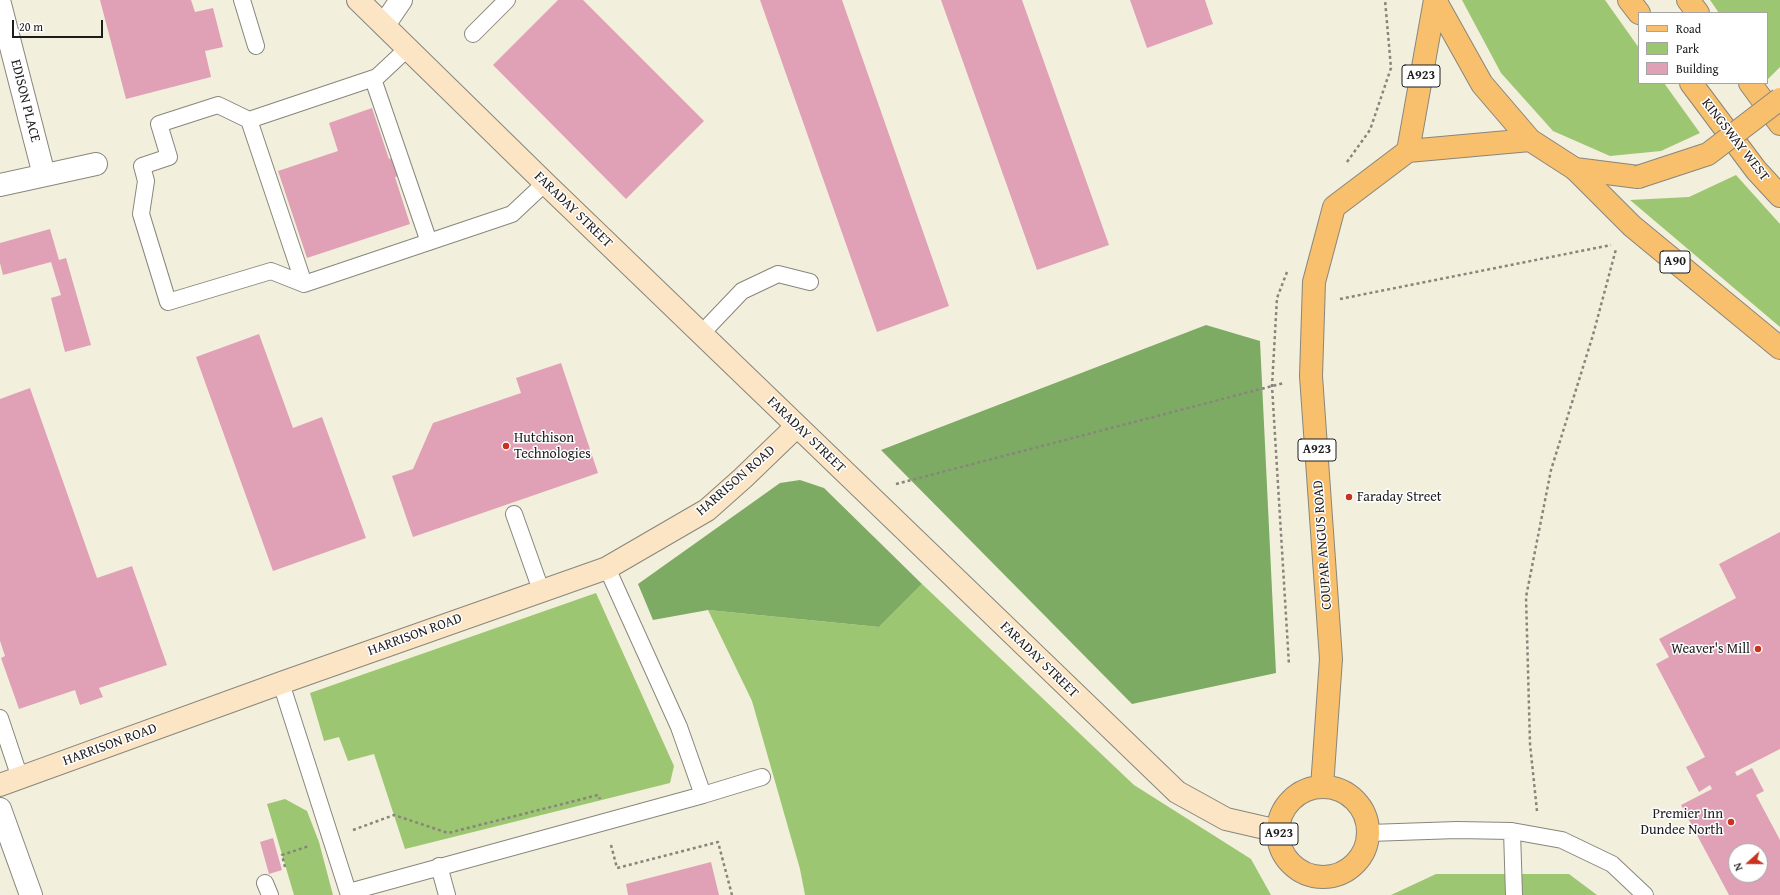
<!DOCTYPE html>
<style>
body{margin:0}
#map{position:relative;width:1780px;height:895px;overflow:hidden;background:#f3efdd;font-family:"Gentium Book Plus",serif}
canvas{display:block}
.legend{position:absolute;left:1638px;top:12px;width:130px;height:72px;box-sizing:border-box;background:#fff;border:1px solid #a4a4a4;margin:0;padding:5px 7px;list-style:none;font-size:12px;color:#1c1c1c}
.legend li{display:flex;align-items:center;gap:8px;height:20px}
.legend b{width:20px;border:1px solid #a4a4a4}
.north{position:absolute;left:1728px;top:843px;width:40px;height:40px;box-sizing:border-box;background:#fff;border:1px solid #a4a4a4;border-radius:50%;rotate:249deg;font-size:11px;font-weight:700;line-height:16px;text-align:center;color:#1c1c1c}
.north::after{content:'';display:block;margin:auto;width:14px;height:18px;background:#c8321e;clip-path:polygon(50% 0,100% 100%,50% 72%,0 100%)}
.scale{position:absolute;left:12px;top:20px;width:91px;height:18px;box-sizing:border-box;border:2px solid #1c1c1c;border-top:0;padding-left:5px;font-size:12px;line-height:14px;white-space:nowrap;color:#1c1c1c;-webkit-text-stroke:3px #fff;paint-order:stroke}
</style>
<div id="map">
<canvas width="1780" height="895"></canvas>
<ul class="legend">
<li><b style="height:5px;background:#f8bf6c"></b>Road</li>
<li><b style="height:11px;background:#9dc672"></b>Park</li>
<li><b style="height:11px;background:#e0a1b7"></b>Building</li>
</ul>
<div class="north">N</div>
<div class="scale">20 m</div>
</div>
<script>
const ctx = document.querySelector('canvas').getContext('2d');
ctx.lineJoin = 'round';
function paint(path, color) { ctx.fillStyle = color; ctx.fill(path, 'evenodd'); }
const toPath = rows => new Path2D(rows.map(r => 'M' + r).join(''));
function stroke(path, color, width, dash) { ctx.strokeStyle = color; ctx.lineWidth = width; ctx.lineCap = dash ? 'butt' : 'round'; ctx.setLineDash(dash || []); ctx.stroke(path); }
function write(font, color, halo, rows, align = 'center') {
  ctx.font = font + ' "Gentium Book Plus",serif'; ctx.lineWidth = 3; ctx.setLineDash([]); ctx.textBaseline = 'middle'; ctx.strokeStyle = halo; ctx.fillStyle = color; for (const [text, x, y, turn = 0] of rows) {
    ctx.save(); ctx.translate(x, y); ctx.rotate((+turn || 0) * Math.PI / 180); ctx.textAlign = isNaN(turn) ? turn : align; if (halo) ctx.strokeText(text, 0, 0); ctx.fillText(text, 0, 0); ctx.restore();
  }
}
const green = toPath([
 [1462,0,1605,0,1639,48,1639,83,1664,83,1700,133,1661,151,1610,156,1553,131,1501,73],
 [1710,0,1780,0,1780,67,1767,80,1767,13,1719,13],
 [1736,175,1780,224,1780,327,1630,200,1689,197],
 [922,584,1134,785,1251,859,1271,895,805,895,800,869,752,701,708,610,879,627],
 [596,593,674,766,670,783,405,849,374,754,348,761,339,737,324,741,310,693],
 [285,799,307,811,319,842,333,895,294,895,267,804],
 [1436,874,1569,874,1597,895,1391,895]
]);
const forest = toPath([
 [1206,325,1260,341,1276,673,1132,704,881,450],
 [800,480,824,488,922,584,879,627,708,610,653,620,638,584,780,483]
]);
const building = toPath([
 [100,0,191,0,195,12,213,8,223,47,205,51,211,77,126,99],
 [558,0,583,0,704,121,626,199,493,65],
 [760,0,842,0,949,306,877,332],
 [941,0,1022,0,1109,245,1037,270],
 [1130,0,1205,0,1213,24,1147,48],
 [372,108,389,159,396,157,403,175,395,177,410,224,307,258,278,171,338,151,329,123],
 [50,229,59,260,66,258,91,345,65,352,51,298,61,295,51,262,3,275,0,263,0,243],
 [259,334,293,428,322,417,366,538,273,571,196,357],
 [561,363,598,473,413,537,392,476,413,469,433,423,521,393,516,378],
 [30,388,97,578,132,566,167,665,99,688,103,697,80,705,75,690,19,709,1,658,5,656,0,641,0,399],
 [1780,532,1780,749,1735,772,1737,776,1752,768,1764,791,1756,795,1780,840,1780,895,1729,895,1681,805,1712,789,1710,785,1699,792,1686,767,1705,757,1656,664,1669,657,1659,639,1736,598,1719,564],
 [1736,851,1760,851,1760,875,1736,875],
 [273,838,282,870,269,874,260,842],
 [711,862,719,895,628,895,626,884]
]);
const path = toPath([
 [1347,162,1370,130,1391,68,1385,0],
 [1287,272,1277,298,1272,386,1289,665],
 [1340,299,1611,245],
 [896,484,1284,383],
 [1537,811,1530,744,1526,597,1551,470,1593,335,1616,249],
 [353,830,394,815,448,833,598,795,600,799],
 [611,845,617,868,718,842,732,895],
 [285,867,282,855,309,846]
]);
const lane = toPath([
 [242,0,256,46],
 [473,34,507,0],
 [408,48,377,77,249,120,218,105,159,124,169,157,142,166,146,181,141,214,168,302,271,271,304,284,512,214,545,183],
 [373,79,429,242],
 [249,120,304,284],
 [701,334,742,291,778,274,810,282],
 [514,514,541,590],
 [281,683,349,895],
 [0,718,20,778],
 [703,795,762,777],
 [1512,831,1514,895],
 [1369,833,1457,830,1512,831,1562,840,1612,864,1645,895],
 [439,866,447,895],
 [265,883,270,895],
 [349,892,703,795,679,727,607,568]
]);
const street = toPath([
 [0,4,44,175],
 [384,25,401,0],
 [0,185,96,164],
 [0,809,31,895]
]);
const secondary = toPath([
 [358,0,545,183,1177,792,1226,819,1278,831],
 [0,785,281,683,607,568,707,510,743,478,797,426]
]);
const primary = toPath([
 [1435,0,1482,84,1530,140,1575,169,1638,177],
 [1408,151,1435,0],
 [1322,787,1331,659,1311,376,1314,282,1334,207,1408,151,1530,140],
 '1278 832a45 45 0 1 1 90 0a45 45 0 1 1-90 0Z'
]);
const highway = toPath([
 [1629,0,1639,13],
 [1688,0,1698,13],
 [1691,83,1756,170,1780,196],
 [1750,83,1780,124],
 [1575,169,1632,226,1780,348]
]);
const primaryBridge = toPath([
 [1638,177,1708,154,1780,99]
]);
const markers = [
 [506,446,4,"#c8321e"],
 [1349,497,4,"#c8321e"],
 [1758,649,4,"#c8321e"],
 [1731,822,4,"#c8321e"]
];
const shields = [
 [1421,76,38],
 [1675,262,30],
 [1317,450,38],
 [1279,834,38]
];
const shieldNames = [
 ["A923",1421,76],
 ["A90",1675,262],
 ["A923",1317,450],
 ["A923",1279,834]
];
const streetNames = [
 ["EDISON PLACE",25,101,76],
 ["KINGSWAY WEST",1735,140,52],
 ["FARADAY STREET",573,210,44],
 ["FARADAY STREET",806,435,44],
 ["HARRISON ROAD",736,481,-41],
 ["COUPAR ANGUS ROAD",1323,545,-94],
 ["HARRISON ROAD",415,635,-20],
 ["FARADAY STREET",1039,660,44],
 ["HARRISON ROAD",110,745,-20]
];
const poiNames = [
 ["Hutchison",514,438],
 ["Technologies",514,454],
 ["Faraday Street",1357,497],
 ["Weaver's Mill",1750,649,"right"],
 ["Premier Inn",1723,814,"right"],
 ["Dundee North",1723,830,"right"]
];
paint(green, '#9dc672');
paint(forest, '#7eab64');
paint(building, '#e0a1b7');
stroke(lane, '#88867c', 18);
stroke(street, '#88867c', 24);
stroke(secondary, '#88867c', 24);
stroke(primary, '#88867c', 24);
stroke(highway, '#88867c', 24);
stroke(path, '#88867c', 2.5, [3, 3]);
stroke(lane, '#fff', 16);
stroke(street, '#fff', 22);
stroke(secondary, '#fce5c4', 22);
stroke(primary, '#f8bf6c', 22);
stroke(highway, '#f8bf6c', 22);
stroke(primaryBridge, '#88867c', 24, []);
stroke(primaryBridge, '#f8bf6c', 22);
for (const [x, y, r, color] of markers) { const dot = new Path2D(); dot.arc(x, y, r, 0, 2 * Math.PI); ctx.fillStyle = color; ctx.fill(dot); stroke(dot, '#fff', 1.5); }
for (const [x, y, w] of shields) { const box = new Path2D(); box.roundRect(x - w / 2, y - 11, w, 22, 3); ctx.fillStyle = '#fff'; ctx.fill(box); stroke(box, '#1c1c1c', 1); }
write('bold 13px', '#1c1c1c', null, shieldNames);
write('14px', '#1c1c1c', '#fff', streetNames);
write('14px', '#1c1c1c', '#fff', poiNames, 'left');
</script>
